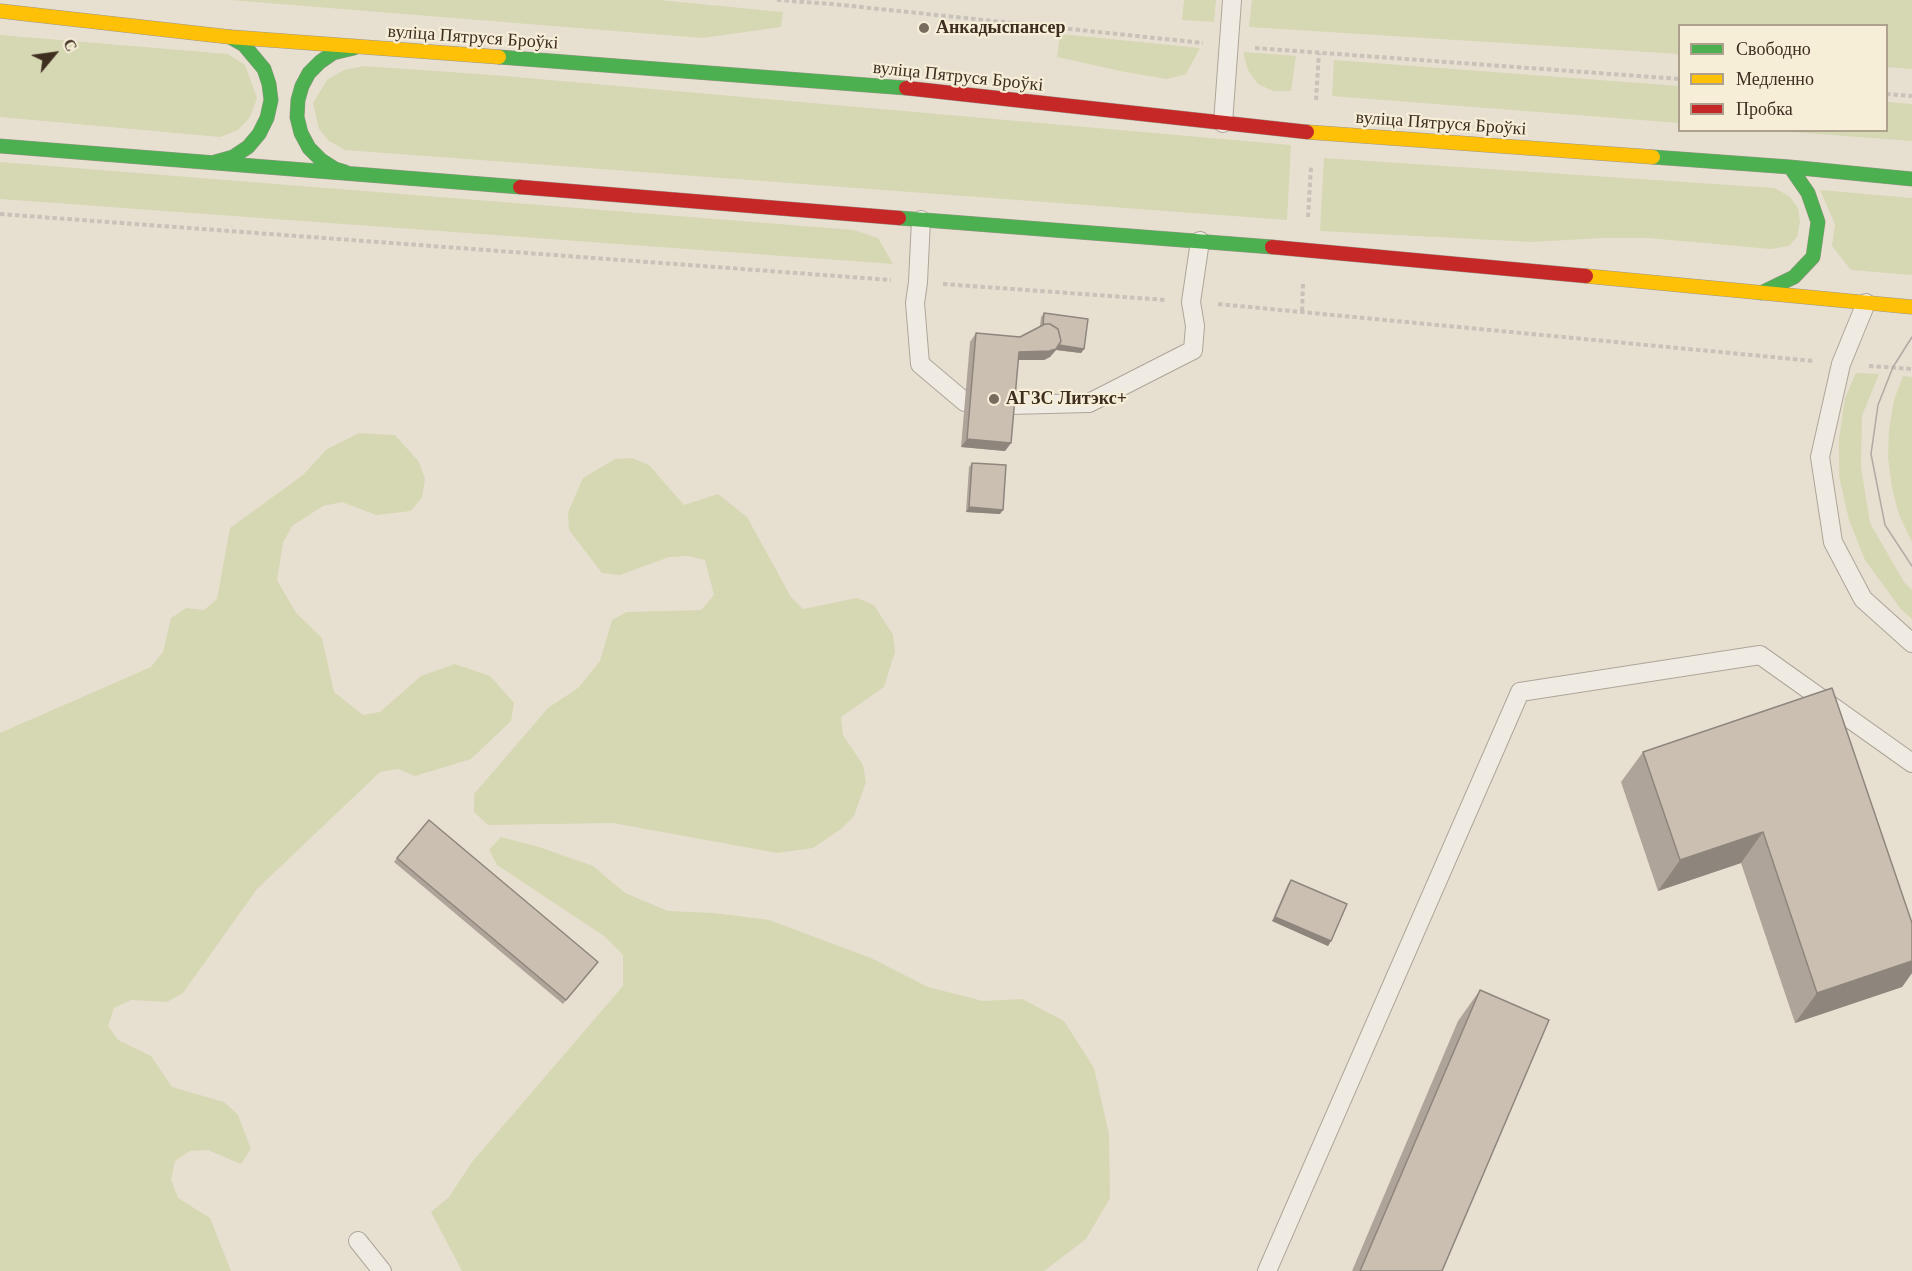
<!DOCTYPE html>
<meta charset="utf-8">
<style>
body{margin:0}
#map{position:relative;width:1912px;height:1271px;overflow:hidden;background:#e7e0d1;font-family:"Times New Roman",serif}
canvas{display:block}
.legend{position:absolute;left:1678px;top:24px;width:210px;height:108px;box-sizing:border-box;background:#f7eed8;border:2px solid #ada18e;margin:0;padding:8px 10px;list-style:none;font-size:18px;color:#3d2e20}
.legend li{display:flex;align-items:center;gap:12px;height:30px}
.legend b{width:30px;border:2px solid #ada18e}
.north{position:absolute;left:24px;top:24px;width:60px;height:60px;-webkit-text-stroke:4px #f7eed8;paint-order:stroke;rotate:61deg;font-size:16px;font-weight:700;line-height:24px;text-align:center;color:#3d2e20}
.north::after{content:'';display:block;margin:auto;width:21px;height:27px;background:#3d2e20;clip-path:polygon(50% 0,100% 100%,50% 72%,0 100%)}
</style>
<div id="map">
<canvas width="1912" height="1271"></canvas>
<ul class="legend">
<li><b style="height:8px;background:#4caf50"></b>Свободно</li>
<li><b style="height:8px;background:#ffc107"></b>Медленно</li>
<li><b style="height:8px;background:#c62828"></b>Пробка</li>
</ul>
<div class="north">С</div>
</div>
<script>
const ctx = document.querySelector('canvas').getContext('2d');
ctx.lineJoin = 'round';
function paint(path, color) { ctx.fillStyle = color; ctx.fill(path, 'evenodd'); }
const toPath = rows => new Path2D(rows.map(r => 'M' + r).join(''));
function stroke(path, color, width, dash) { ctx.strokeStyle = color; ctx.lineWidth = width; ctx.lineCap = dash ? 'butt' : 'round'; ctx.setLineDash(dash || []); ctx.stroke(path); }
function write(font, color, halo, rows, align = 'center') {
  ctx.font = font + ' "Times New Roman",serif'; ctx.lineWidth = 4.5; ctx.setLineDash([]); ctx.textBaseline = 'middle'; ctx.strokeStyle = halo; ctx.fillStyle = color; for (const [text, x, y, turn = 0] of rows) {
    ctx.save(); ctx.translate(x, y); ctx.rotate((+turn || 0) * Math.PI / 180); ctx.textAlign = isNaN(turn) ? turn : align; if (halo) ctx.strokeText(text, 0, 0); ctx.fillText(text, 0, 0); ctx.restore();
  }
}
const green = toPath([
 [230,0,659,0,783,12,781,27,702,38],
 [1184,0,1216,0,1214,22,1182,20],
 [1252,0,1912,0,1912,69,1887,67,1886,26,1680,26,1679,54,1249,27],
 [1060,34,1200,48,1186,74,1167,79,1125,72,1057,57],
 [0,35,228,54,245,65,257,98,250,117,238,130,220,137,0,117],
 [1243,52,1296,56,1291,91,1273,91,1258,84,1248,70],
 [1334,60,1679,86,1679,123,1332,96],
 [364,66,493,75,1291,145,1287,220,345,150,329,141,319,129,313,103,327,80,344,70],
 [1887,102,1912,104,1912,141,1778,131,1886,130],
 [1324,158,1775,188,1790,197,1798,208,1800,222,1797,237,1789,246,1771,249,1648,238,1602,238,1532,242,1320,231],
 [0,162,854,230,878,238,893,264,0,199],
 [1820,190,1912,198,1912,275,1851,270,1832,246,1835,224],
 [1856,373,1879,374,1862,416,1861,467,1870,523,1904,582,1912,590,1912,619,1900,608,1865,560,1849,520,1839,476,1839,439,1845,398],
 [1903,376,1912,377,1912,542,1899,515,1892,488,1888,457,1889,429,1894,400],
 [359,433,395,435,419,462,425,479,422,497,411,511,376,515,342,502,323,506,292,526,283,543,277,580,296,613,322,638,334,692,363,715,380,712,421,676,455,664,490,676,514,703,511,721,471,759,415,776,398,769,380,772,257,889,183,993,167,1002,131,1000,114,1008,108,1026,118,1040,151,1056,172,1087,224,1102,238,1115,251,1149,241,1164,208,1150,190,1151,175,1161,171,1179,178,1198,210,1218,231,1271,0,1271,0,733,151,667,163,652,171,618,186,608,204,610,217,599,230,528,303,475,327,449],
 [632,458,649,465,684,505,718,494,747,517,791,597,803,609,857,598,874,605,893,635,895,652,884,687,841,717,843,735,863,765,866,782,854,816,841,829,813,848,777,853,613,823,488,825,474,812,474,794,548,708,578,688,600,661,612,620,627,612,701,610,714,595,705,560,688,556,669,557,620,575,602,573,569,530,568,512,583,478,615,459],
 [501,837,539,847,593,866,625,893,668,911,714,913,769,920,871,958,928,987,983,1001,1022,999,1064,1021,1094,1068,1109,1134,1110,1198,1086,1239,1044,1271,462,1271,431,1212,449,1197,472,1162,623,986,623,955,604,936,497,865,489,850]
]);
const path = toPath([
 [777,0,832,4,1203,43],
 [1255,48,1680,79],
 [1886,94,1912,96],
 [1316,100,1319,53],
 [0,214,891,280],
 [1308,217,1311,167],
 [943,284,1166,300],
 [1218,304,1814,361],
 [1302,311,1303,284],
 [1869,366,1912,369]
]);
const lane = toPath([
 [1223,123,1232,0],
 [921,220,918,282,915,303,920,364,965,402],
 [1866,303,1841,364,1820,457,1833,542,1863,599,1912,643],
 [1009,405,1089,403,1193,350,1195,326,1191,302,1200,241],
 [358,1241,382,1271],
 [1267,1271,1520,692,1760,655,1912,763]
]);
const fast = toPath([
 [499,57,906,88],
 [0,146,520,187],
 [1653,157,1790,167,1912,179],
 [215,162,233,157,248,147,259,134,267,118,271,100,269,84,264,69,244,45,230,37],
 [345,172,335,169,321,160,309,148,301,133,297,117,298,100,302,86,309,73,320,62,333,53,354,48],
 [899,218,1272,247],
 [1761,293,1794,277,1813,257,1818,222,1808,193,1790,167]
]);
const slow = toPath([
 [0,11,230,37,499,57],
 [1307,132,1653,157],
 [1586,276,1912,307]
]);
const jam = toPath([
 [906,88,1307,132],
 [520,187,899,218],
 [1272,247,1586,276]
]);
const tram = toPath([
 [1912,337,1893,367,1878,405,1871,454,1885,525,1912,566]
]);
const wall = toPath([
 [1044,313,1084,349,1081,353,1056,350,1050,357,1044,360,1018,360,1011,443,1005,451,961,447,970,342,976,333,1020,337,1040,326,1041,317],
 [972,463,1000,514,966,512,969,467],
 [1643,752,1912,923,1912,973,1902,987,1795,1023,1741,863,1658,891,1621,782],
 [397,858,598,962,563,1004,394,862],
 [1291,880,1331,941,1328,946,1272,921,1288,884],
 [1480,990,1442,1271,1352,1271,1458,1021]
]);
const shadedWall = toPath([
 [1058,345,1084,349,1081,353,1056,350,1050,357,1044,360,1013,360,1019,352],
 [967,439,1011,443,1005,451,961,447],
 [969,507,1003,510,1000,514,966,512],
 [1763,832,1741,863,1658,891,1680,860],
 [1275,917,1331,941,1328,946,1272,921],
 [1912,961,1912,973,1902,987,1795,1023,1817,993]
]);
const building = toPath([
 [1044,313,1088,319,1084,349,1059,345,1061,341,1058,329,1050,324,1045,324,1043,325,1044,313],
 [1045,324,1050,324,1058,329,1061,341,1056,349,1049,351,1019,352,1011,443,967,439,976,333,1020,337,1045,324],
 [972,463,1006,465,1003,510,969,507,972,463],
 [1832,688,1912,923,1912,961,1817,993,1763,832,1680,860,1643,752,1832,688],
 [429,820,598,962,566,1000,397,858,429,820],
 [1291,880,1347,904,1331,941,1275,917,1291,880],
 [1480,990,1549,1020,1442,1271,1360,1271,1480,990]
]);
const markers = [
 [924,28,6,"#786c5e"],
 [994,399,6,"#786c5e"]
];
const poiNames = [
 ["Анкадыспансер",936,28],
 ["АГЗС Литэкс+",1006,399]
];
const streetNames = [
 ["вуліца Пятруся Броўкі",473,38,4],
 ["вуліца Пятруся Броўкі",958,77,6],
 ["вуліца Пятруся Броўкі",1441,124,4]
];
paint(green, '#d6d7b3');
stroke(lane, '#ada599', 20);
stroke(fast, '#9c958a', 15);
stroke(slow, '#9c958a', 15);
stroke(jam, '#9c958a', 15);
stroke(path, '#c8c2b9', 4, [4.5, 3]);
stroke(lane, '#efebe3', 18);
stroke(fast, '#4caf50', 14);
stroke(slow, '#ffc107', 14);
stroke(jam, '#c62828', 14);
stroke(tram, '#afaaa2', 1.5);
paint(wall, '#afa499');
paint(shadedWall, '#8e867d');
paint(building, '#cbbfb2');
stroke(building, '#8e867d', 1.5);
for (const [x, y, r, color] of markers) { const dot = new Path2D(); dot.arc(x, y, r, 0, 2 * Math.PI); ctx.fillStyle = color; ctx.fill(dot); stroke(dot, '#f7eed8', 2); }
write('bold 18px', '#3d2e20', '#f7eed8', poiNames, 'left');
write('18px', '#3d2e20', '#f7eed8', streetNames);
</script>
